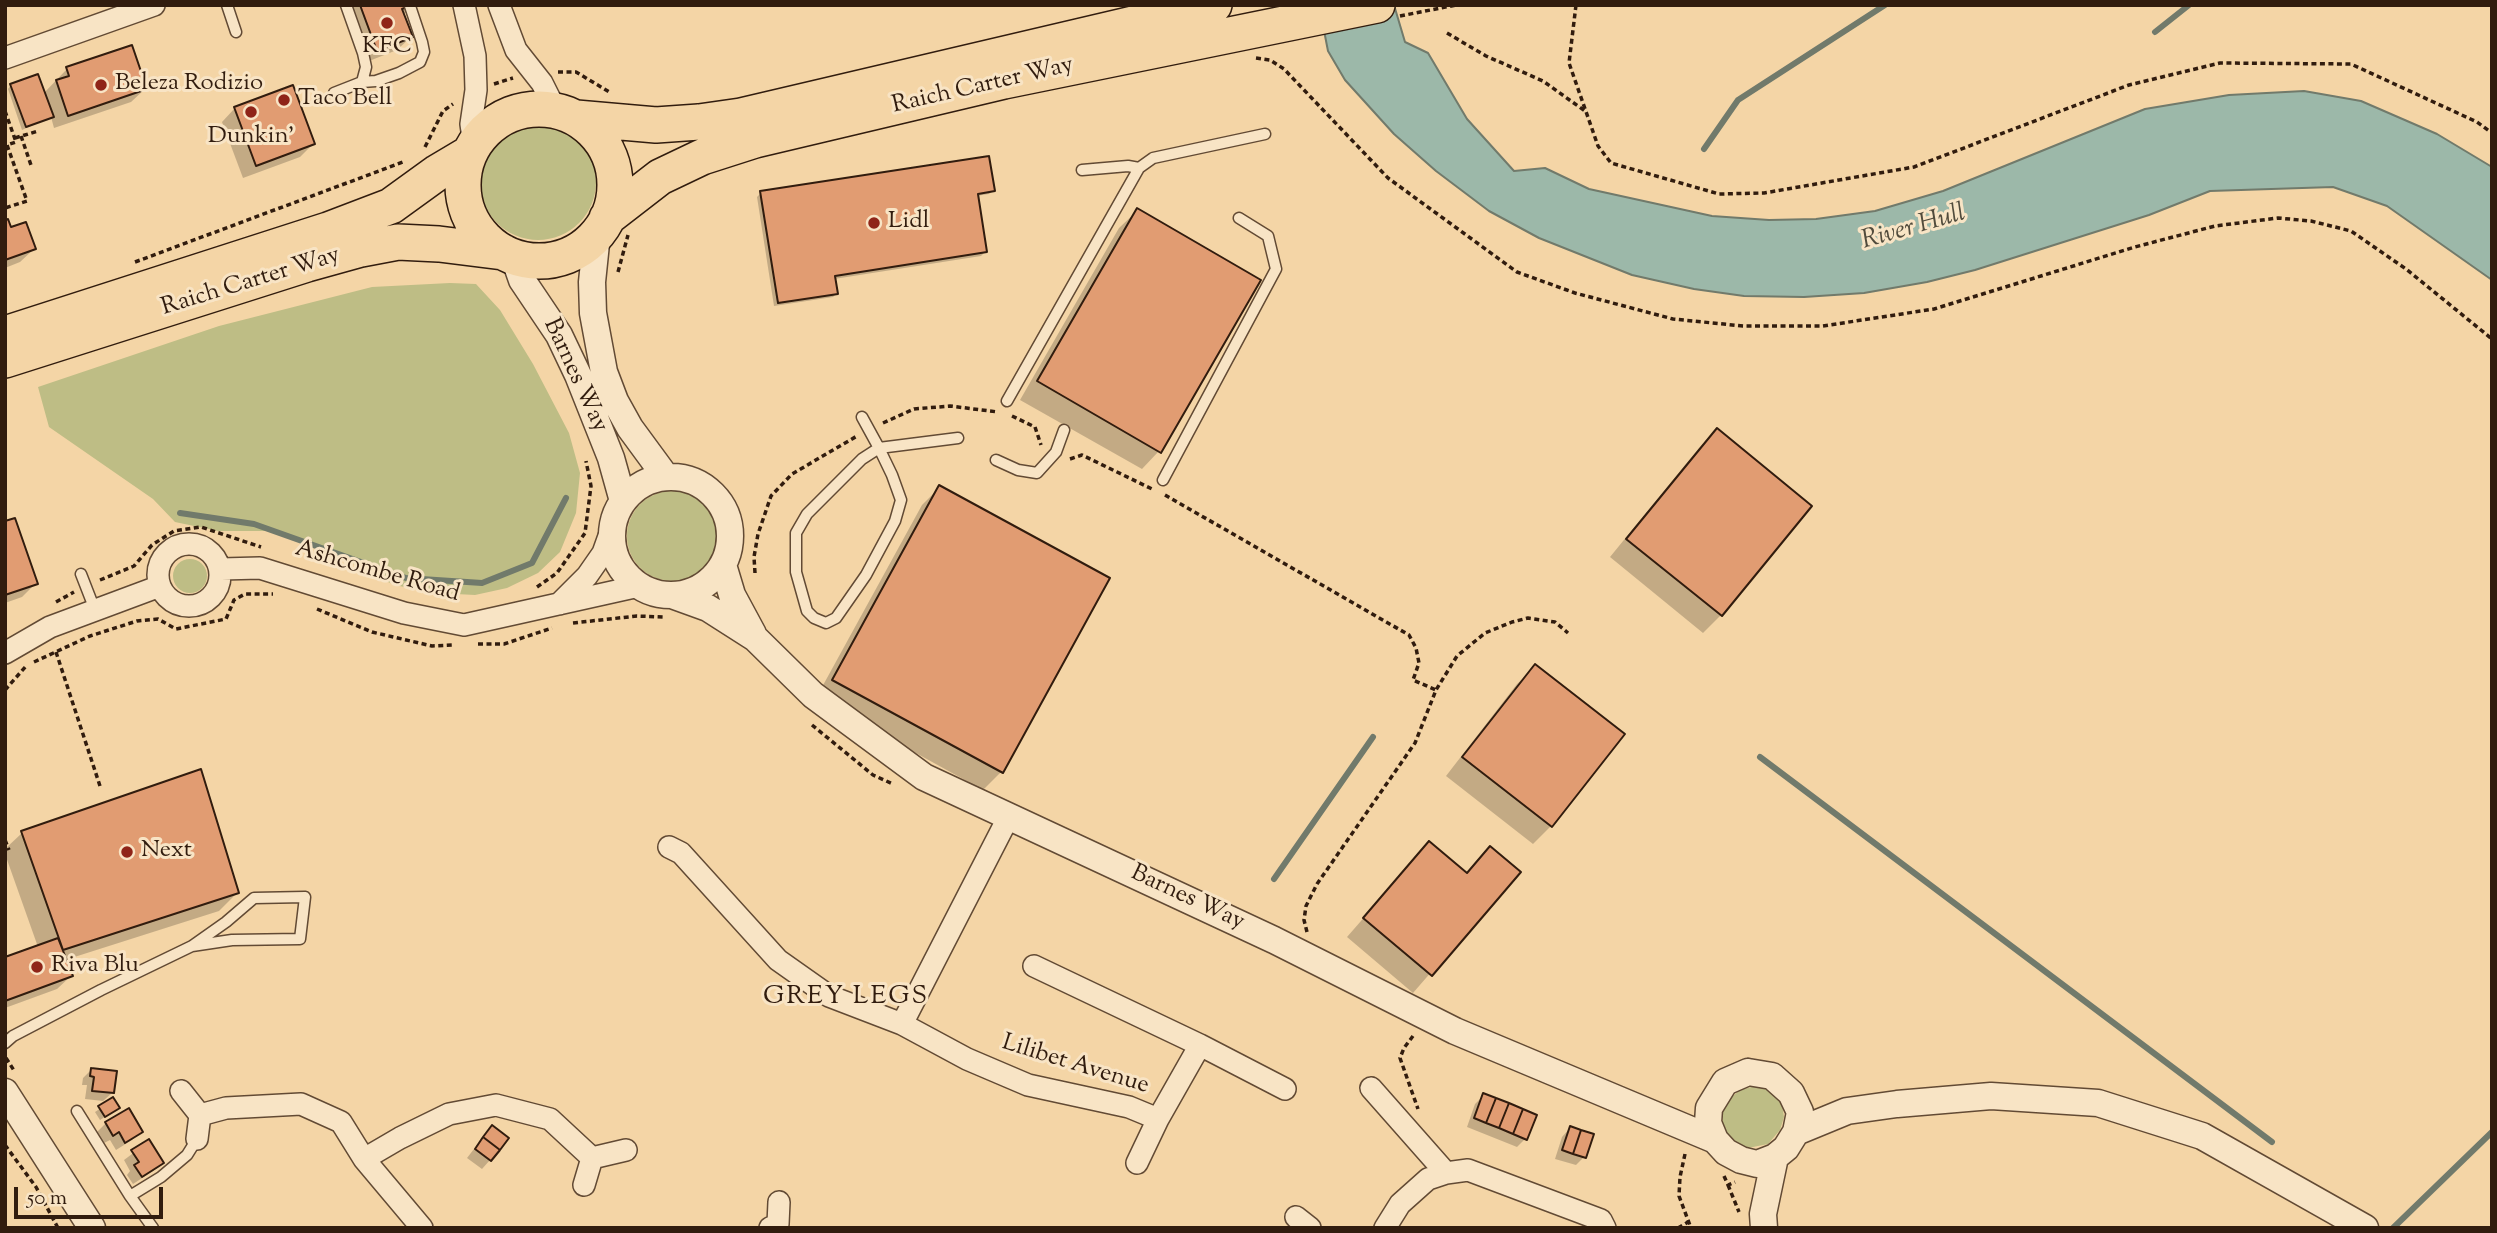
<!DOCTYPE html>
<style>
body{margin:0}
#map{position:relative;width:2497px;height:1233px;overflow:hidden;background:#f4d5a6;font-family:"Sorts Mill Goudy",serif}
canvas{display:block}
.frame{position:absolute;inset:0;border:7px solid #311c0e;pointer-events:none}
.scale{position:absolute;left:14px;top:1187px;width:149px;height:32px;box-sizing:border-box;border:4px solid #311c0e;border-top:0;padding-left:9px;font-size:21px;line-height:24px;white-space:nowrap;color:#311c0e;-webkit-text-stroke:5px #f8e4c5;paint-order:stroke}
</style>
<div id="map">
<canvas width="2497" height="1233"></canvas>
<div class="frame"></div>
<div class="scale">50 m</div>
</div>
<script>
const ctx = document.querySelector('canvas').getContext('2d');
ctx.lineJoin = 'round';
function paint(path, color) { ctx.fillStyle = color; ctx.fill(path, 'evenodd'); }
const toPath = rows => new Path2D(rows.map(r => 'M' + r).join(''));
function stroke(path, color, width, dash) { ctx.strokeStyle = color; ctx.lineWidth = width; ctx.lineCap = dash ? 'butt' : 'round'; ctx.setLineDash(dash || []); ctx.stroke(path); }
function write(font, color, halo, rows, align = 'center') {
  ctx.font = font + ' "Sorts Mill Goudy",serif'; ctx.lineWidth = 6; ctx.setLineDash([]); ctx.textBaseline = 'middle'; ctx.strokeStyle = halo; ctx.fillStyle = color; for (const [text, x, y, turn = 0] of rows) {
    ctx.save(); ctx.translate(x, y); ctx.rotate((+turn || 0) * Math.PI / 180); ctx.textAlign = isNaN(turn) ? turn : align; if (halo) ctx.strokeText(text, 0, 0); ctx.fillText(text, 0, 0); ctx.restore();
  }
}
const green = toPath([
 '480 182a58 58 0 1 1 116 0a58 58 0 1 1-116 0Z',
 [450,283,476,284,500,310,533,364,569,433,580,473,576,513,560,552,538,573,507,588,475,595,437,593,394,585,328,551,268,531,218,531,175,522,153,499,49,427,38,387,219,326,372,287],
 '627 536a45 45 0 1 1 90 0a45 45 0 1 1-90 0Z',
 '173 576a17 17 0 1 1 34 0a17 17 0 1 1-34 0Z',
 [1759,1085,1772,1090,1782,1104,1784,1117,1780,1130,1768,1144,1748,1148,1736,1143,1724,1131,1722,1116,1726,1102,1740,1090]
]);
const water = toPath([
 [1319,5,1394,5,1405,42,1428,53,1467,119,1514,171,1545,168,1589,189,1712,216,1769,220,1816,219,1875,211,1943,191,2145,109,2229,95,2304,91,2361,101,2437,134,2492,167,2492,280,2387,206,2333,187,2210,191,2149,215,1975,270,1927,282,1864,293,1804,297,1744,296,1694,289,1632,275,1539,238,1489,211,1436,171,1394,134,1345,80,1328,51,1319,5]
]);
const shadow = toPath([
 [342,5,413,5,402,16,411,37,397,50,364,63],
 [67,69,145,89,131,102,54,128,51,117,22,130,8,89,11,85,43,94],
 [235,108,313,144,300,157,243,178,222,122],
 [993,191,989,194,976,196,985,252,981,256,834,279,836,294,833,297,774,306,757,197,761,193],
 [1137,211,1159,451,1142,469,1020,400,1119,228],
 [5,222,10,229,34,249,20,262,5,268],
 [1717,431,1810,506,1721,615,1703,633,1610,557,1699,448],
 [940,487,1108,579,1001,772,983,790,816,698,922,505],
 [5,523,36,583,22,597,5,603],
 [1535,667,1551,826,1533,844,1446,776,1517,684],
 [22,833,237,893,219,911,65,960,71,976,57,989,5,1008,5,959,38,947,5,854,5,849],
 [1429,843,1466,874,1490,848,1518,872,1413,993,1347,937],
 [92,1069,112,1093,103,1101,85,1099,87,1085,82,1085,83,1078],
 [1484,1095,1525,1139,1517,1147,1467,1127,1475,1104],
 [113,1100,114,1111,100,1120,95,1112],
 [106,1123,141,1132,132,1140,116,1150,110,1140,104,1143,97,1132],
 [1570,1128,1584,1157,1576,1165,1555,1159,1562,1137],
 [484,1136,490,1160,482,1169,467,1158],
 [148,1142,161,1163,153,1171,133,1184,127,1175,130,1171,124,1160]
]);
const stream = toPath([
 [2155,32,2189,5],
 [1704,149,1738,100,1885,5],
 [180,513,254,524,406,578,482,583,532,563,566,498],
 [1760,757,2272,1142],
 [1274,879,1373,737],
 [2393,1228,2492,1132]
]);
const building = toPath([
 [360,5,412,5,402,9,413,37,377,51,360,5],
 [132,45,147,89,68,116,56,80,69,76,66,67,132,45],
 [38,74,54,117,26,127,10,84,38,74],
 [293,85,315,144,256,166,234,107,293,85],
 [989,156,995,191,978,194,987,252,835,276,838,294,778,303,760,191,989,156],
 [1137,208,1261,280,1161,453,1037,381,1137,208],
 [8,219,11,227,26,222,36,249,5,260,5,220,8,219],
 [1717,428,1812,506,1722,616,1626,539,1717,428],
 [939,485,1110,578,1003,773,832,680,939,485],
 [15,518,38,584,5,595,5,521,15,518],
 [1535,664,1625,734,1552,827,1462,757,1535,664],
 [201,769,239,893,63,950,21,831,201,769],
 [1429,841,1467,873,1490,846,1521,872,1432,976,1363,918,1429,841],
 [58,938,73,976,5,1001,5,957,58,938],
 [91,1068,117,1071,114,1093,92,1091,94,1077,90,1076,91,1068],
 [1483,1093,1496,1098,1486,1123,1474,1118,1483,1093],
 [113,1097,120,1108,105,1117,98,1106,113,1097],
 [1496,1098,1509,1103,1499,1128,1486,1123,1496,1098],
 [1509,1103,1523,1109,1513,1134,1499,1128,1509,1103],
 [129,1108,143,1132,125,1143,119,1132,113,1136,105,1122,129,1108],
 [1523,1109,1537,1115,1527,1140,1513,1134,1523,1109],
 [492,1125,509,1138,500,1150,483,1137,492,1125],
 [1570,1126,1581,1130,1573,1154,1562,1150,1570,1126],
 [1581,1130,1594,1134,1586,1158,1573,1154,1581,1130],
 [483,1137,500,1150,491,1161,475,1149,483,1137],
 [149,1139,164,1163,142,1177,134,1165,139,1162,131,1150,149,1139]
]);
const path = toPath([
 [1576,5,1569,63,1598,146,1611,163,1719,194,1764,193,1914,167,2129,85,2220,63,2351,64,2477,122,2492,133],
 [1400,16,1456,5],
 [1447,33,1486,56,1543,81,1585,111],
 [1256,58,1270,60,1284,69,1388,178,1517,272,1575,293,1673,319,1743,326,1823,326,1934,309,2135,247,2215,226,2278,218,2311,221,2351,231,2406,269,2492,339],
 [558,72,576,72,611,93],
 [494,84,513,78],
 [5,111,16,142,7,145,27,201,5,208],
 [21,136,32,168],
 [15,138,38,131],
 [425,147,443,111,453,104],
 [135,262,403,162],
 [618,272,628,235],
 [1012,416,1035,427,1041,445],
 [883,423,914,409,950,406,998,412],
 [1070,459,1082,455,1152,489],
 [1165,495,1409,635,1416,648,1419,663,1413,680,1436,690],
 [755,573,754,557,758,534,771,496,792,474,857,436],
 [100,580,134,566,152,545,174,531,201,527,261,547],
 [537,587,557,573,585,533,591,486,586,461],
 [56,602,74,592],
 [317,609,372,632,432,646,453,645],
 [573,623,637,616,663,617],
 [478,644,504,644,552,628],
 [56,652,100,786],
 [34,662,90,636,137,621,158,619,176,629,226,619,234,600,245,594,273,594],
 [5,690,27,665],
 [812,725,873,775,893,784],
 [5,840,9,850],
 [1307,932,1304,920,1306,906,1317,884,1415,743,1436,690,1457,656,1485,633,1512,622,1528,618,1555,622,1568,633],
 [1413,1036,1404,1048,1400,1058,1418,1109],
 [6,1058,15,1072],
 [5,1145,36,1187,58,1228],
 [1685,1154,1680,1177,1679,1196,1691,1228],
 [1724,1176,1728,1185,1735,1182],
 [1728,1185,1739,1212],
 [1678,1228,1688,1222]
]);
const service = toPath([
 [227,5,236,32],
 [346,5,363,53,366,67,362,82],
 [334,93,362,82,376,81,399,73,420,62,424,52,422,42,410,6],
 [1082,170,1128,166,1139,168],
 [1007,401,1139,168,1153,158,1265,134],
 [862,417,879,448,892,475,901,500,895,521,866,575,836,618,826,623,814,618,807,611,796,572,796,533,807,514,862,459,879,448,958,438],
 [996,460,1018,470,1037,473,1056,452,1064,430],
 [1163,480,1276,269,1268,236,1239,218],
 [81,574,95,610],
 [5,1043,13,1036,101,990,192,946,232,940,300,939,305,897,254,898,226,922,192,946],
 [77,1111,130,1196,153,1228],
 [130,1196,161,1177,187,1155,197,1139]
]);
const minor = toPath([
 [464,5,475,56,476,90,471,124,474,145],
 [499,5,516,50,542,83,556,111],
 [5,58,154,5],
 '158 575a31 31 0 1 1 62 0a31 31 0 1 1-62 0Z',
 [221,569,260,568,404,613,464,625,639,586],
 [559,604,587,576,603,553,613,525],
 [5,653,50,627,160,586],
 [669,847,681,853,778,960,829,996,902,1024,967,1059,1028,1085,1129,1107,1158,1119],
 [1034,966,1200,1045,1158,1119,1137,1163],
 [902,1024,1009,816],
 [1200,1045,1285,1089],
 [1371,1088,1446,1173],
 [181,1091,200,1115,197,1139],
 [200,1115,226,1108,301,1104,341,1122,364,1159,422,1228],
 [364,1159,400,1138,449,1114,496,1105,550,1119,592,1158],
 [584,1185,592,1158,626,1150],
 [1296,1217,1310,1228],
 [770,1228,778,1224,779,1202],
 [1385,1228,1400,1204,1428,1179,1446,1173,1468,1170,1601,1220,1605,1228]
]);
const tertiary = toPath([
 [597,234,592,282,593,313,604,372,615,401,630,428,666,477],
 [514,257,522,280,559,335,578,375,611,458,623,501],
 '612 536a59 59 0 1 1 118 0a59 59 0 1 1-118 0Z',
 [723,565,732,595,753,634],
 [672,595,708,608,755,638,813,695,924,777,1274,940,1455,1031,1715,1140],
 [1748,1072,1772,1076,1791,1093,1800,1112,1796,1132,1786,1148,1775,1157,1757,1164,1741,1160,1726,1152,1715,1140,1708,1123,1709,1108,1725,1082,1748,1072],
 [5,1092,92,1228],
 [1796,1132,1847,1111,1897,1104,1991,1096,2098,1103,2202,1136,2365,1228],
 [1764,1228,1763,1214,1775,1157]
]);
const trunk = toPath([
 '463 185a76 76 0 1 1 152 0a76 76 0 1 1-152 0Z',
 [576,118,656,125,699,122,741,116,1214,5],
 [607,218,660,177,702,157,755,140,1004,81,1377,5],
 [5,334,328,230,391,206,438,172,470,153],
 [5,360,307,264,361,249,398,242,439,244,503,252]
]);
const markers = [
 [387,23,7,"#8f2418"],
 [101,85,7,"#8f2418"],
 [284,100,7,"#8f2418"],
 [251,112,7,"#8f2418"],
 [874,223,7,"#8f2418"],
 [127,852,7,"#8f2418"],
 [37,967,7,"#8f2418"]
];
const poiNames = [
 ["KFC",387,48,"center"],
 ["Beleza Rodizio",115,85],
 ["Taco Bell",298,100],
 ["Dunkin'",251,138,"center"],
 ["Lidl",888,223],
 ["Next",141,852],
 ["Riva Blu",51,967]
];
const streetNames = [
 ["Raich Carter Way",983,87,-13],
 ["Raich Carter Way",251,283,-17],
 ["Barnes Way",574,376,65],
 ["Ashcombe Road",377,573,16],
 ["Barnes Way",1187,899,25],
 ["Lilibet Avenue",1075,1066,17]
];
const waterNames = [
 ["River Hull",1914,229,-16]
];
const neighbourhoodNames = [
 ["GREY LEGS",846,999]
];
paint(green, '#bebd85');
paint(water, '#9cb8a9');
stroke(water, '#717a6b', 2);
paint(shadow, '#0003');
stroke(stream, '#717a6b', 6);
paint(building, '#e19c72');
stroke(building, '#311c0e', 2);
stroke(service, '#624a34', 13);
stroke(minor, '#624a34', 24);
stroke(tertiary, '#624a34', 29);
stroke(trunk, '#311c0e', 38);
stroke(path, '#311c0e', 3.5, [5, 3.5]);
stroke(service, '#f8e4c5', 10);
stroke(minor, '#f8e4c5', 21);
stroke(tertiary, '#f8e4c5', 26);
stroke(trunk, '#f4d5a6', 35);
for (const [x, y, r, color] of markers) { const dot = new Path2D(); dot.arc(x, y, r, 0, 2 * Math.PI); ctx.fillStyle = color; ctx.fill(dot); stroke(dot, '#f8e4c5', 2.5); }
write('24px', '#311c0e', '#f8e4c5', poiNames, 'left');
write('24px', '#311c0e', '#f8e4c5', streetNames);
write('italic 26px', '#514b3c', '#f8e4c5', waterNames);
ctx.letterSpacing = '2px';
write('26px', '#311c0e', '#f8e4c5', neighbourhoodNames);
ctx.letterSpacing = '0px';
</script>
